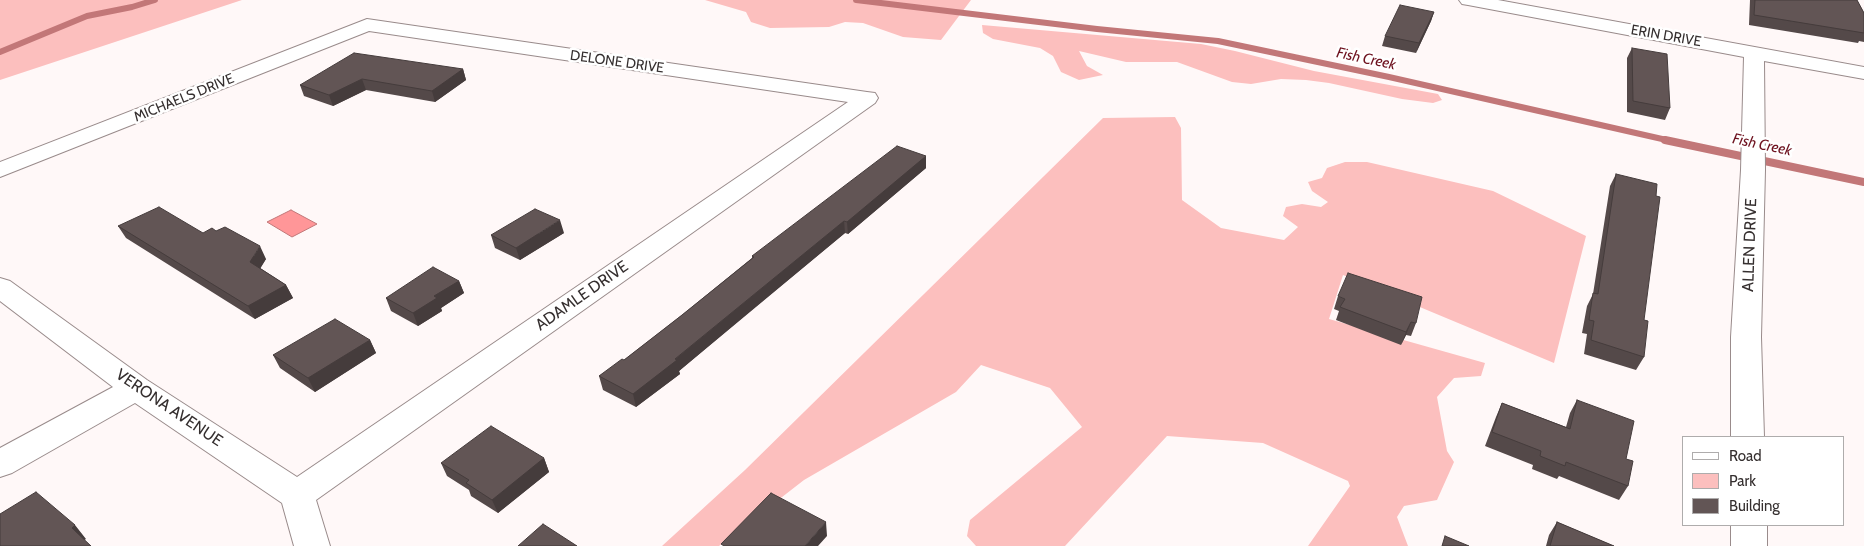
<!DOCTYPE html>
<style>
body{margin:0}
#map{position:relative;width:1864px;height:546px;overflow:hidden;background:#fff8f8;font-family:Cabin,sans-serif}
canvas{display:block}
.legend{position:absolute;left:1682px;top:436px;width:162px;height:90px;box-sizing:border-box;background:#fff;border:1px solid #aeacac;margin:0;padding:6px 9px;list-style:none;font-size:15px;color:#352f2f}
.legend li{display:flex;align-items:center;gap:10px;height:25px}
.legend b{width:25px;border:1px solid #aeacac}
</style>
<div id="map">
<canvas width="1864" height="546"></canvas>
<ul class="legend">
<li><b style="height:6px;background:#fff"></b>Road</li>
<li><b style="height:14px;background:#fcbfbe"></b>Park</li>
<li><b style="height:14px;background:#625555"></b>Building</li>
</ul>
</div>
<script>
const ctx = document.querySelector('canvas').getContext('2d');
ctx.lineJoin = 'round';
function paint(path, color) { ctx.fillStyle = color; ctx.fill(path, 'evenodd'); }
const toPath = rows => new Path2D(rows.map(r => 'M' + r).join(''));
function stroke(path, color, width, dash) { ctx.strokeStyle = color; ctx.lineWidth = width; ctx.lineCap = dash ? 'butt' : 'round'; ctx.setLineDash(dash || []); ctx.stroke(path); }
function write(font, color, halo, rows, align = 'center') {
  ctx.font = font + ' Cabin,sans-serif'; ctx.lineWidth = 5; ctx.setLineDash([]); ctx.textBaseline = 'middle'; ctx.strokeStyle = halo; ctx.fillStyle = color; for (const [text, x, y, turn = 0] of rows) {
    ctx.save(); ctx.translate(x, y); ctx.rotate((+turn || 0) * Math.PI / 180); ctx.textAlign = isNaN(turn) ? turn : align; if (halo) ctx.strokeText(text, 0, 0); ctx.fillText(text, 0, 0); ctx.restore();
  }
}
const green = toPath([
 [0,0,242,0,0,80],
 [705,0,971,0,941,40,903,37,863,23,845,22,829,27,770,28,751,22,746,12],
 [982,25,1201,44,1235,51,1314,71,1438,94,1442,100,1433,103,1402,99,1329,83,1306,80,1281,79,1251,84,1232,82,1177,62,1126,62,1079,51,1087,66,1103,75,1079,80,1061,72,1053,56,1040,48,993,39,983,33],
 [1175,117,1181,128,1182,200,1221,228,1284,240,1298,227,1283,216,1286,207,1302,204,1321,207,1328,202,1312,191,1308,182,1322,178,1327,168,1345,162,1367,162,1493,191,1586,236,1554,363,1343,275,1329,319,1485,363,1481,376,1454,378,1437,397,1447,451,1454,462,1437,500,1404,506,1397,517,1408,546,1308,546,1350,486,1348,481,1263,443,1167,436,1065,546,976,546,967,536,970,520,1082,427,1050,388,981,365,956,392,804,480,719,546,662,546,745,470,1103,118]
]);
const water = toPath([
 [291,210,317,224,292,237,267,222,291,210]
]);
const streamFar1 = toPath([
 [856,0,1097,29,1218,41,1389,77,1671,141],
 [0,52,87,16,132,7,155,0]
]);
const stream = toPath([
 [1665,140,1864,182]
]);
const minor = toPath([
 [1459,0,1498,0,1864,67,1864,79,1764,61,1765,170,1761,337,1764,437,1731,437,1731,337,1741,170,1744,57,1468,5,1462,4,1459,0],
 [367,19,867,92,875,93,878,98,875,103,316,500,330,546,294,546,282,503,135,403,12,473,0,477,0,448,113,387,0,301,0,278,10,281,147,380,297,477,848,102,369,31,0,177,0,162,367,19],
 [1731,525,1767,525,1767,546,1731,546,1731,525]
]);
const wall = toPath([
 [1750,0,1857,0,1864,13,1864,42,1859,41,1858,43,1749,25],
 [1434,12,1431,21,1416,53,1382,46,1385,36],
 [1632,48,1670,108,1665,120,1627,112,1627,58],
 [463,69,466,80,435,102,366,90,333,106,304,96,300,85],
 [926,156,926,168,848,234,845,233,748,313,679,371,680,374,636,407,603,390,599,376,624,360,682,315,752,258,752,256],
 [1616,174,1644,320,1644,357,1636,370,1584,354,1587,334,1582,333,1587,306,1593,294,1610,186],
 [118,226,266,259,260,268,286,285,293,298,255,319,126,238],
 [564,233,520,260,495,248,491,235],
 [459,281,464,293,441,308,442,311,418,326,391,311,386,298],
 [1338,296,1416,323,1411,336,1406,335,1401,345,1336,320,1339,311,1334,309],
 [370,340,376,353,315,392,280,368,273,355],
 [1577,400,1626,459,1628,486,1619,500,1559,476,1557,479,1532,469,1533,465,1485,446,1496,417,1502,403,1566,427,1570,413],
 [544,458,549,472,498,513,471,496,469,490,447,476,441,463],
 [1557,522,1614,546,1546,546,1549,535]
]);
const shadedWall = toPath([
 [1434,12,1431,21,1416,53,1419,43],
 [463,69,466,80,435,102,432,91],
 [362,79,366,90,333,106,329,95],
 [926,156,926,168,848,234,847,222],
 [560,220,564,233,520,260,516,248],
 [844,221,845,233,679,371,680,374,636,407,633,394],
 [260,246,266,259,257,274,250,262],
 [459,281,464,293,441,308,442,311,418,326,413,313,434,296],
 [286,285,293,298,255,319,248,306],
 [1411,322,1406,335,1401,345,1406,332],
 [370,340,376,353,315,392,308,378],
 [544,458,549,472,498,513,492,500],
 [826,522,827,536,818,546,805,546],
 [75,525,86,539,83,541,72,528]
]);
const building = toPath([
 [1755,0,1857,0,1864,13,1864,33,1754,15,1755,0],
 [1400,5,1434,12,1419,43,1385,36,1400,5],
 [1632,48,1667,54,1670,108,1633,101,1632,48],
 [354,53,463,69,432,91,362,79,329,95,300,85,354,53],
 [897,146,926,156,847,222,844,221,746,301,675,359,677,360,633,394,599,376,622,359,624,360,682,315,754,257,752,256,897,146],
 [1616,174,1657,184,1656,196,1660,197,1644,320,1648,321,1644,357,1591,340,1594,321,1589,320,1593,293,1598,294,1616,174],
 [159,207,203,233,212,228,216,231,225,227,260,246,250,262,286,285,248,306,118,226,159,207],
 [535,209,560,220,516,248,491,235,535,209],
 [433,267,459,281,434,296,437,298,413,313,386,298,433,267],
 [1348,273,1422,297,1416,323,1411,322,1406,332,1340,307,1345,299,1338,296,1348,273],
 [335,319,370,340,308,378,273,355,335,319],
 [1577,400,1634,421,1626,459,1633,461,1628,486,1566,462,1565,466,1540,456,1541,451,1492,432,1502,403,1570,429,1577,400],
 [491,426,544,458,492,500,466,483,469,480,441,463,491,426],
 [36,492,75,525,72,528,91,546,0,546,0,514,36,492],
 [771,493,826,522,805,546,724,546,721,544,771,493],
 [1557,522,1614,546,1550,546,1557,522],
 [543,524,577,546,518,546,543,524],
 [1445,536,1469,546,1442,546,1445,536]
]);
const farStreetnames = [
 ["ERIN DRIVE",1666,36,10],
 ["DELONE DRIVE",617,62,8],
 ["MICHAELS DRIVE",184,98,-22]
];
const farWaternames = [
 ["Fish Creek",1366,59,12],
 ["Fish Creek",1762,145,12]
];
const streetNames = [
 ["ALLEN DRIVE",1750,245,-88],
 ["ADAMLE DRIVE",582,296,-35],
 ["VERONA AVENUE",169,408,34]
];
paint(green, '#fcbfbe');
paint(water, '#ff9698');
stroke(water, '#c27778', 1);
stroke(streamFar1, '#c27778', 6);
stroke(stream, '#c27778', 8);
stroke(minor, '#998b8b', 2);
paint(minor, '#fff');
paint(wall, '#544949');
paint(shadedWall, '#453c3c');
paint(building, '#625555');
stroke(building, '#453c3c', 1);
write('14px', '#352f2f', '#fff', farStreetnames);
write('italic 15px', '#6f1320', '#fff', farWaternames);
write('16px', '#352f2f', '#fff', streetNames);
</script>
